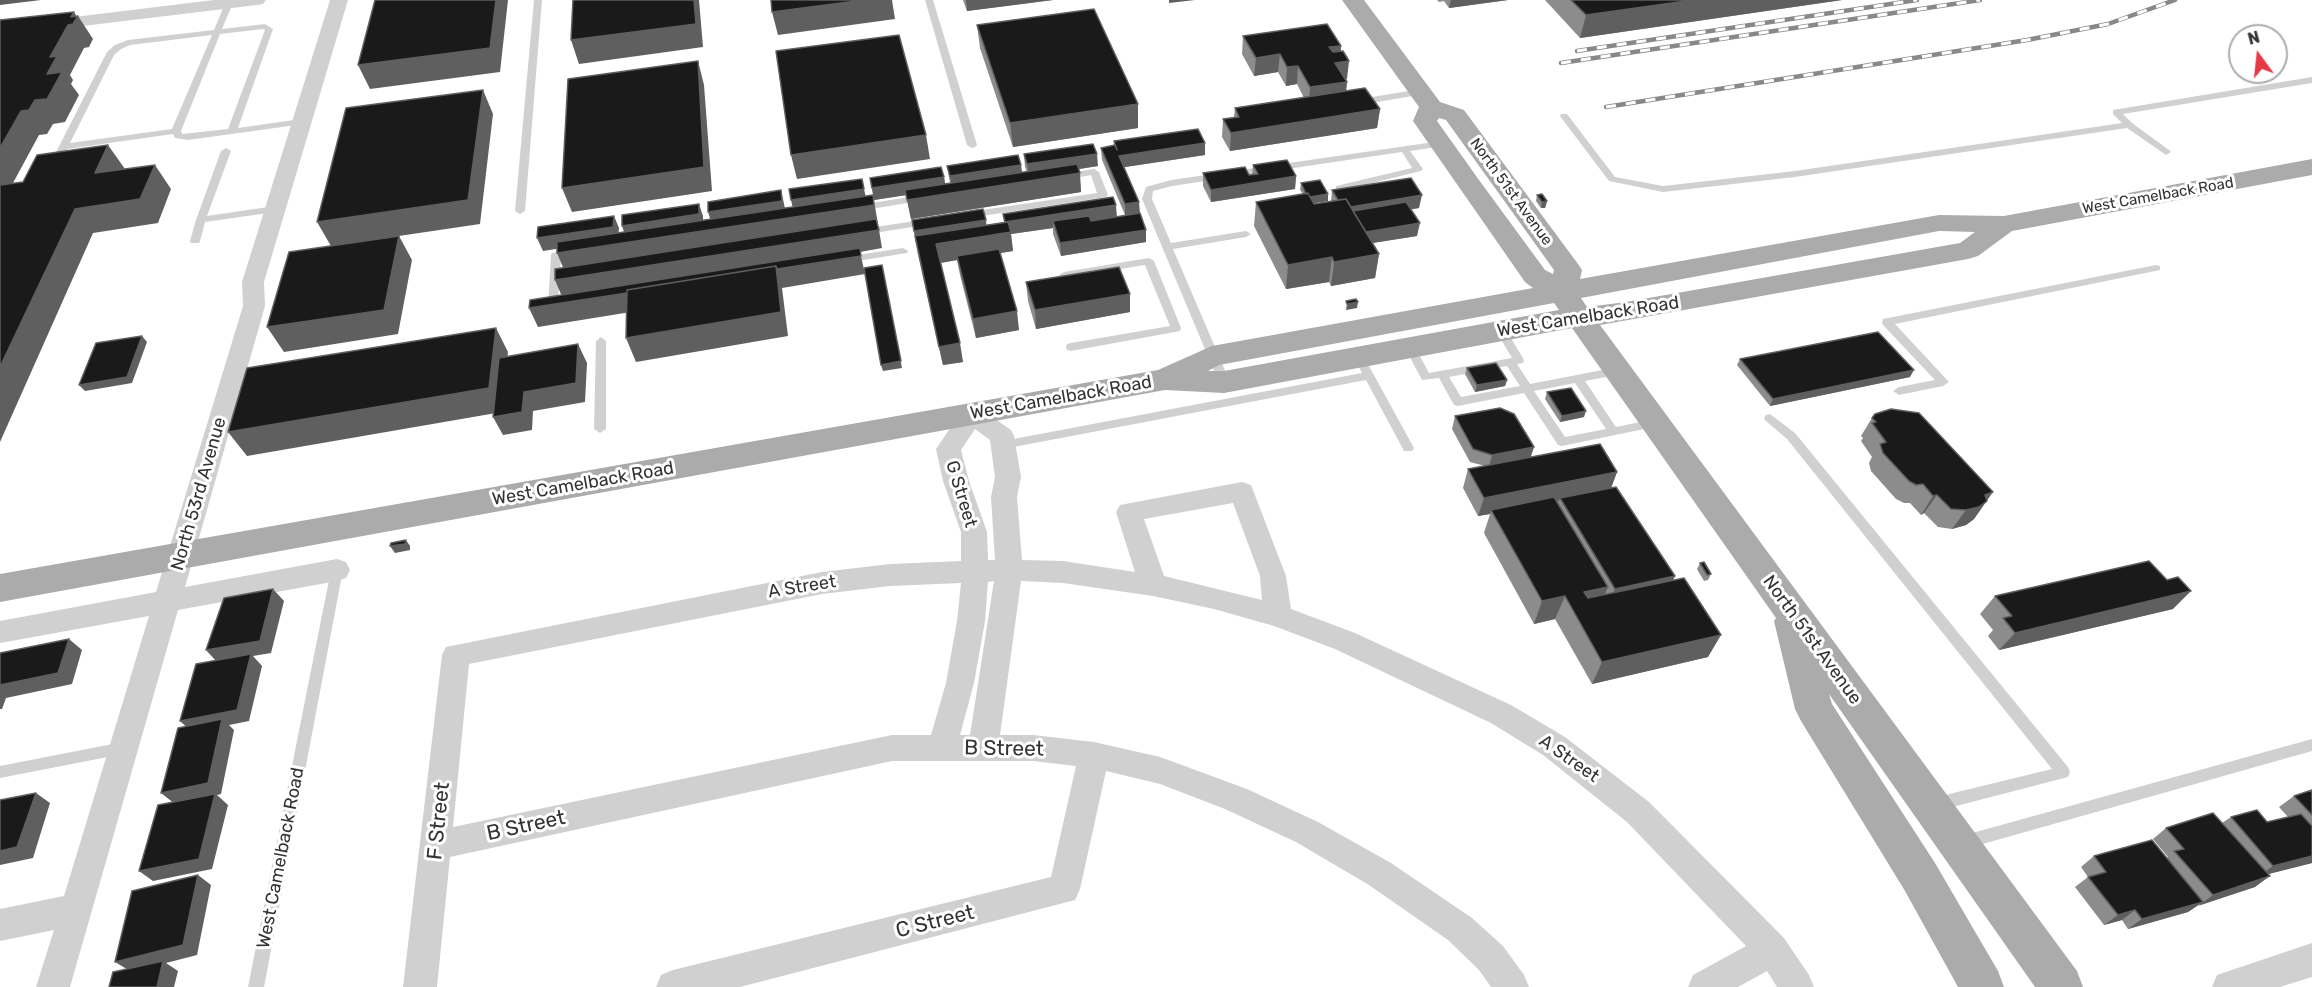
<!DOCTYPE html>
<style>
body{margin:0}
#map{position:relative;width:2312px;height:987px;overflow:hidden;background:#fff;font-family:Rubik,sans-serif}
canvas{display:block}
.north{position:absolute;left:2228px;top:24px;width:60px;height:60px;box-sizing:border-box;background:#fff;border:2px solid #adadad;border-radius:50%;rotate:345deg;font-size:16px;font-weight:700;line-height:24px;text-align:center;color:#333}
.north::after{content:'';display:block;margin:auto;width:21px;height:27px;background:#e63946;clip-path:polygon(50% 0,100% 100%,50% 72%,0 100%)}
</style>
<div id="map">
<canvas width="2312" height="987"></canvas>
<div class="north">N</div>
</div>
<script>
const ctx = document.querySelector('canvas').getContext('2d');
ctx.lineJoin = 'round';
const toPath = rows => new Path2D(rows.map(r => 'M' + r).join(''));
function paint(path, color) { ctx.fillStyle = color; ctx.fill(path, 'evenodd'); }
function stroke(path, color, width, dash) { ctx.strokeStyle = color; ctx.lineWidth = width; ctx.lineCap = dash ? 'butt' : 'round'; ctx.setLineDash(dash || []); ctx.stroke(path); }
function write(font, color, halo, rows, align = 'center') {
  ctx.font = font + ' Rubik,sans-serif'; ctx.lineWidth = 6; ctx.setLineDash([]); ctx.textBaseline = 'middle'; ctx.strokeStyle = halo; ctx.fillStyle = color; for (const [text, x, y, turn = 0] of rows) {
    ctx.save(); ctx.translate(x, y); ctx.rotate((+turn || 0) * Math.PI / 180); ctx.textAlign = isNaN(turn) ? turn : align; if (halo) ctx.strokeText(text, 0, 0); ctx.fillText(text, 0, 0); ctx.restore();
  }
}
const service = toPath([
 [534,0,542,0,525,211,520,214,515,211,534,0],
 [925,0,933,0,977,145,975,147,972,148,967,145,925,0],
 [226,1,233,3,222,29,265,24,273,29,238,128,301,119,306,122,304,124,188,140,175,138,173,134,67,149,59,164,53,164,51,162,107,52,115,45,128,40,214,30,226,1],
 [263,29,265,30,228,129,182,134,181,131,220,34,263,29],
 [212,35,172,129,70,143,114,55,121,49,130,45,212,35],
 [2312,77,2312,83,2123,114,2132,123,2169,150,2171,152,2166,155,2127,128,1795,177,1663,192,1609,181,1560,116,1561,114,1567,114,1615,177,1663,186,1795,171,2122,123,2113,114,2113,110,2312,77],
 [1421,89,1425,92,1424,94,1360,105,1356,102,1360,99,1421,89],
 [1441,141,1446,144,1444,146,1410,151,1423,169,1421,171,1339,191,1336,190,1336,186,1412,168,1402,152,1172,186,1153,191,1152,199,1171,243,1246,231,1251,234,1246,237,1173,249,1230,382,1228,385,1220,385,1142,199,1146,187,1171,180,1441,141],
 [226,148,231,151,207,216,275,206,280,209,275,212,205,222,200,241,199,243,191,243,190,241,196,220,221,151,226,148],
 [1094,169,1099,172,1108,195,1106,197,969,218,964,215,969,212,1097,193,1091,175,1064,180,1059,177,1064,174,1094,169],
 [922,195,927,198,925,200,859,211,854,208,859,205,922,195],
 [928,219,933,222,931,224,862,235,857,232,862,229,928,219],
 [903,248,908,251,907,253,845,263,840,260,845,257,903,248],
 [573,249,578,252,577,254,561,257,558,303,564,306,559,309,549,309,548,307,551,255,552,253,573,249],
 [1149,258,1154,261,1181,328,1180,331,1071,351,1067,350,1066,347,1067,344,1071,343,1170,326,1145,265,1064,278,1059,275,1064,272,1149,258],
 [2156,265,2160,266,2160,270,1895,324,1949,382,1943,386,1899,395,1893,391,1899,387,1935,380,1883,325,1882,322,1883,319,2156,265],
 [1501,327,1505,328,1524,360,1523,363,1517,364,1530,384,1618,367,1622,368,1624,371,1622,374,1585,381,1616,427,1655,419,1659,420,1661,423,1659,426,1562,446,1558,445,1524,393,1458,406,1454,405,1439,378,1422,380,1405,348,1410,344,1414,345,1429,373,1512,358,1496,331,1501,327],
 [1507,366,1520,386,1461,397,1449,377,1507,366],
 [1575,383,1606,429,1565,437,1534,391,1575,383],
 [601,337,606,341,606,429,600,433,594,429,596,341,601,337],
 [1359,353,1364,357,1414,448,1412,451,1404,451,1366,380,1003,449,997,445,1003,441,1362,373,1354,357,1359,353],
 [1770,414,1795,433,2068,767,2070,772,2068,777,1937,811,1932,809,1930,804,1932,799,1937,797,2052,769,1787,439,1766,421,1764,418,1766,415,1770,414],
 [337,565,341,566,343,570,264,987,248,987,331,570,333,566,337,565],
 [2312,739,2312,751,1965,849,1960,847,1958,842,1960,837,1965,835,2312,739],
 [123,742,128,744,130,748,128,752,123,754,0,778,0,766,123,742]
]);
const minor = toPath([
 [214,0,266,0,263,4,257,5,0,36,0,26,214,0],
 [330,0,348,0,264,282,265,306,185,587,337,559,346,562,350,570,346,578,337,581,178,610,70,987,36,987,54,930,0,941,0,909,64,896,149,616,0,643,0,621,156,592,243,306,242,282,330,0],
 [972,406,981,409,1011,430,1014,436,1021,477,1017,497,1022,560,1063,561,1135,572,1116,512,1120,505,1242,482,1251,485,1286,576,1291,609,1355,633,1511,705,1565,737,1649,802,1784,938,1809,975,1814,987,1777,987,1767,971,1738,987,1688,987,1693,975,1746,946,1627,822,1543,755,1491,723,1335,649,1274,626,1214,609,1153,596,1063,583,1021,581,1000,735,1033,735,1094,742,1160,757,1247,789,1318,822,1391,863,1472,918,1503,946,1524,975,1529,987,1491,987,1479,970,1448,940,1369,885,1296,842,1225,809,1160,784,1106,771,1080,889,1075,900,740,987,656,987,661,975,673,970,1051,877,1076,766,1033,761,892,761,450,857,437,987,403,987,442,655,446,647,822,572,890,564,961,561,961,532,943,481,936,449,963,409,972,406],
 [975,429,990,440,995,477,991,497,995,560,988,560,987,532,969,481,961,450,975,429],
 [1233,503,1260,576,1262,600,1164,576,1144,519,1233,503],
 [994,581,970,735,960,735,974,683,985,621,988,582,994,581],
 [961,583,957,621,946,683,931,735,892,735,453,827,469,664,822,594,890,586,961,583],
 [2312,943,2312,977,2280,987,2212,987,2217,975,2312,943]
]);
const primary = toPath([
 [1342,0,1364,0,1440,102,1464,110,1578,264,1582,270,1580,279,1939,215,2004,216,2312,159,2312,175,2012,231,1978,256,1968,259,1600,325,2077,971,2083,987,2035,987,1829,694,1832,704,1935,863,1998,971,2004,987,1958,987,1905,891,1801,721,1795,709,1774,621,1776,618,1572,328,1224,393,1165,390,0,602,0,574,1158,370,1212,346,1533,288,1525,282,1413,121,1419,107,1342,0],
 [1439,118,1446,120,1554,270,1553,274,1545,270,1479,180,1437,121,1439,118],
 [1939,231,1975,232,1960,243,1626,302,1587,307,1581,298,1939,231],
 [1554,303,1559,310,1224,371,1208,371,1219,365,1554,303]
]);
const rail = toPath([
 [1577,51,1917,0],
 [1561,63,1980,0],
 [1606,107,2027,40,2108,24,2175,0]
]);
const wall = toPath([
 [963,0,1053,0,967,11],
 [1437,0,1508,0,1449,8,1444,1,1439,2],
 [1545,0,1842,0,1580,38],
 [977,25,1138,104,1138,128,1013,147,980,48],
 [1243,36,1341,46,1341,51,1347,79,1345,79,1347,82,1346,91,1380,109,1377,128,1230,151,1222,137,1223,119,1234,117,1235,108,1304,98,1297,84,1286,86,1278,72,1254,76,1242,54],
 [1114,141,1205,143,1205,155,1124,167,1140,213,1146,242,1061,256,1053,234,1053,228,1011,234,1013,251,1000,253,1019,330,976,338,960,275,957,260,941,263,963,362,943,365,918,255,912,220,986,220,986,225,1004,222,1003,214,1117,217,1125,215,1102,160,1101,148,1114,146],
 [1024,154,1098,166,1079,169,1081,192,911,219,906,195,874,200,870,178,944,177,945,184,950,183,947,166,1022,172,1027,172,1025,167],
 [1253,165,1296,176,1295,189,1211,202,1203,186,1203,173,1252,175],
 [1301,183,1328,201,1313,203,1314,204,1331,201,1332,190,1419,208,1411,209,1417,236,1372,243,1379,254,1375,278,1331,286,1329,282,1286,289,1254,226,1256,202,1303,194,1300,190],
 [1537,195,1547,201,1545,208,1541,208,1536,201],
 [1026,282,1130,294,1130,312,1036,329,1028,301],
 [1740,359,1910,377,1770,406,1737,365],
 [1467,368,1507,380,1505,386,1475,392,1465,374],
 [1547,392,1584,417,1560,422,1545,399],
 [1455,416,1534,447,1530,458,1617,472,1611,488,1675,576,1673,580,1708,657,1592,684,1555,619,1534,624,1484,533,1490,514,1478,516,1463,488,1468,469,1485,466,1470,462,1452,429],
 [1872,418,1987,500,1974,519,1966,525,1952,529,1938,527,1924,513,1921,515,1910,503,1904,503,1896,499,1871,471,1869,463,1872,457,1861,441,1863,438,1861,436],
 [1700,563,1711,574,1708,580,1704,581,1697,569],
 [1995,596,2173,609,1999,650,1988,636,1993,630,1980,614],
 [2312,790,2312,863,2268,874,2255,887,2198,905,2188,912,2128,929,2122,920,2104,925,2075,887,2088,877,2081,867,2094,856,2166,858,2168,857,2153,839,2166,828,2222,823,2231,817,2267,822,2288,817,2279,807,2294,796]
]);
const shadedWall = toPath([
 [0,0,41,0,0,5],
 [496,0,508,0,500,72,370,89,358,65],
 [694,0,699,0,703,47,579,64,571,40],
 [864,0,892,0,895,19,778,35,772,12],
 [966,0,1053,0,967,11],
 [1169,0,1195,0,1169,3],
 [1451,0,1508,0,1449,8],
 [1693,0,1842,0,1580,38,1586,15],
 [74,12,77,17,78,16,93,39,89,47,84,48,70,75,73,80,71,84,79,95,65,122,53,124,47,134,39,135,0,207,0,148],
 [1341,46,1339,62,1349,61,1347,79,1333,81,1329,47],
 [1280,54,1278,72,1254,76,1256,58],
 [698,61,704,85,712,191,572,212,562,188],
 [1298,66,1297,84,1286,86,1287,67],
 [1347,82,1345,100,1309,105,1310,87],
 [483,90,493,114,480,224,331,246,317,222],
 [1138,104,1138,128,1013,147,1010,123],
 [1380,109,1377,128,1230,151,1231,133],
 [926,135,930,159,797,179,791,155],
 [1205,143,1205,155,1119,168,1119,156],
 [108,145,125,169,95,173],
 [1097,154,1098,166,1029,177,1027,164],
 [155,165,171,189,158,223,93,233,0,442,0,367,75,209],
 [1021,165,1023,178,952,189,950,176],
 [1080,173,1081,192,911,219,907,200],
 [1296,176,1295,189,1211,202,1211,190],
 [944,177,946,189,874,200,872,188],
 [864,189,867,202,794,213,791,200],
 [781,190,786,213,712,225,708,212],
 [1328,194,1328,201,1308,204,1308,198],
 [873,195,878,224,565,272,557,253],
 [1422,195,1419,208,1353,219,1342,208],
 [1547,201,1545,208,1541,208,1542,202],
 [1139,202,1140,214,1125,216,1125,204],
 [699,204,703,216,703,227,626,238,622,226],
 [1116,205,1117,218,1055,227,1053,221,1053,228,1011,234,1013,251,939,263,936,244,1005,222],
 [614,216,619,228,618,239,543,251,537,238],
 [986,220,987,233,916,243,914,231],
 [1420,223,1417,236,1360,245,1362,233],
 [879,230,882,248,860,252,865,274,782,288,788,336,636,362,626,338,779,288,538,327,529,308,563,299,555,280],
 [1146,230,1146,242,1061,256,1060,243],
 [399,236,412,260,398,334,284,352,267,327],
 [1379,254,1375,278,1331,286,1334,262],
 [1332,257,1329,282,1286,289,1288,265],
 [882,265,902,368,883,371,881,365],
 [1130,294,1130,312,1036,329,1035,310],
 [1358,302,1357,308,1346,310,1347,304],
 [1017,311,1019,330,976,338,973,319],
 [496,328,508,352,502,412,247,456,228,432],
 [142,336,147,342,132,383,85,391,79,385],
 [960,343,963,362,943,365,939,347],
 [578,344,587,363,585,402,533,411,532,430,503,435,493,417,524,392],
 [1914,370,1910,377,1770,406,1773,399],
 [1507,380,1505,386,1475,392,1477,385],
 [1586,411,1584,417,1560,422,1562,416],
 [1534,447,1530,459,1489,467,1492,455],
 [1617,472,1610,491,1560,498,1559,501,1493,513,1491,510,1490,514,1478,516,1484,498],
 [1993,492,1974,519,1966,525,1952,529,1966,510,1985,495],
 [1937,495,1924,513,1921,515,1933,496],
 [406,540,410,546,410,550,395,553,390,546],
 [1675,576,1666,594,1608,607,1615,589],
 [1608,587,1598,610,1575,615,1584,592],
 [273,589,284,601,271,653,253,656,262,666,249,721,229,725,234,730,221,794,217,795,228,805,212,869,153,881,139,871,175,804,161,793,192,732,180,721,217,662,206,650],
 [2191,591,2173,609,1999,650,2015,633],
 [1565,596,1555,619,1534,624,1542,601],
 [1721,635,1708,657,1592,684,1602,662],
 [69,639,82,650,72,684,6,698,2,709,0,709,0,685],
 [36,793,50,803,33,858,0,865,0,851],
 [2312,856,2312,863,2257,877,2273,866],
 [198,875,211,885,197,955,166,963,178,971,174,987,157,987,115,962],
 [2270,876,2255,887,2198,906,2213,895],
 [2203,902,2188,912,2128,929,2142,919],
 [2135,910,2122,920,2104,925,2118,915]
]);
const building = toPath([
 [375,0,496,0,490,48,358,65,375,0],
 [573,0,694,0,696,24,571,40,573,0],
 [771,0,864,0,772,12,771,0],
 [1571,0,1693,0,1586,15,1571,0],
 [1094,9,1138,104,1010,123,977,25,1094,9],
 [74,12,71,17,78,16,73,24,68,25,50,57,57,56,47,74,62,72,47,99,35,100,29,110,21,111,0,148,0,20,74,12],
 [1327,24,1341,46,1329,47,1333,52,1343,51,1349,61,1335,63,1347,82,1310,87,1298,66,1287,67,1280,54,1256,58,1243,36,1327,24],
 [899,35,926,135,791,155,776,51,899,35],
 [698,61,704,167,562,188,568,79,698,61],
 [1365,88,1380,109,1231,133,1223,119,1239,117,1235,108,1365,88],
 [483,90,468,200,317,222,346,108,483,90],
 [1198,129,1205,143,1119,156,1139,202,1125,204,1101,148,1115,145,1117,150,1114,141,1198,129],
 [1093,144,1097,154,1027,164,1024,154,1093,144],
 [108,145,95,173,155,165,140,199,75,209,0,367,0,185,23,182,37,155,108,145],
 [1018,155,1021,165,950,176,947,166,1018,155],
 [1287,160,1296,176,1211,190,1203,173,1245,167,1249,175,1258,174,1253,165,1287,160],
 [1077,164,1080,173,907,200,905,190,1077,164],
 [941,167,944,177,872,188,870,178,941,167],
 [1411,178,1422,195,1351,207,1346,199,1338,200,1332,190,1411,178],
 [862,179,864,189,791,200,789,189,862,179],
 [1320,180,1328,194,1310,197,1308,193,1306,194,1301,183,1320,180],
 [781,190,782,201,708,212,708,202,781,190],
 [1308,193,1314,204,1346,199,1379,254,1334,262,1332,257,1288,265,1256,202,1308,193],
 [1542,194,1547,201,1542,202,1537,195,1542,194],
 [873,195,874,205,557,253,557,242,873,195],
 [1113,197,1116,205,1005,222,1003,214,1113,197],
 [1406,202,1420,223,1366,232,1353,211,1406,202],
 [699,204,699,214,622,226,622,215,699,204],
 [983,209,986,220,914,231,912,220,983,209],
 [1140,213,1146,230,1060,243,1053,221,1089,216,1091,221,1140,213],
 [614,216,613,227,537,238,538,227,614,216],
 [876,219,879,230,555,280,555,269,876,219],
 [1008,222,1011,232,936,244,960,343,939,347,915,236,1008,222],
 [399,236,384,310,267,327,289,252,399,236],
 [860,248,861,256,777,269,776,266,627,290,627,293,529,308,530,300,860,248],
 [999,249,1017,311,973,319,957,256,999,249],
 [882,265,901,361,881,365,864,268,882,265],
 [776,266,781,312,626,338,627,290,776,266],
 [1119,267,1130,294,1035,310,1026,282,1119,267],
 [1356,299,1358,302,1347,304,1346,301,1356,299],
 [496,328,489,388,228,432,247,368,496,328],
 [1878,332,1914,370,1773,399,1740,359,1878,332],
 [142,336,127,377,79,385,96,343,142,336],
 [578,344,576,383,524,392,522,412,493,417,499,358,578,344],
 [1496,363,1507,380,1477,385,1467,368,1496,363],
 [1571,388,1586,411,1562,416,1547,392,1571,388],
 [1500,408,1514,414,1534,447,1492,455,1473,449,1455,416,1500,408],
 [1891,409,1919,413,1993,492,1985,495,1987,501,1979,507,1966,510,1951,509,1937,495,1933,496,1923,484,1916,485,1909,481,1883,453,1880,444,1886,442,1872,423,1876,422,1872,418,1875,414,1891,409],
 [1600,444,1617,472,1484,498,1468,469,1600,444],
 [1616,487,1675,576,1615,589,1560,498,1616,487],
 [1554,497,1608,587,1584,592,1588,598,1684,578,1721,635,1602,662,1565,596,1542,601,1491,510,1554,497],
 [406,540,405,544,390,546,391,543,406,540],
 [2149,561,2167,580,2178,577,2191,591,2015,633,2003,618,2012,616,1995,596,2149,561],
 [1704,562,1711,574,1707,575,1700,563,1704,562],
 [273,589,260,641,206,650,224,598,273,589],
 [69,639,58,673,0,685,0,653,69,639],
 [251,654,237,710,180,721,196,664,251,654],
 [222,719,208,783,161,793,178,728,222,719],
 [2312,790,2312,815,2294,796,2312,790],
 [36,793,17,847,0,851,0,800,36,793],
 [215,794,199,859,139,871,158,805,215,794],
 [2257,810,2267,822,2301,814,2312,826,2312,856,2273,866,2231,817,2257,810],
 [2213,813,2270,876,2213,895,2174,851,2184,849,2166,828,2213,813],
 [2152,840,2203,902,2142,919,2135,910,2118,915,2088,877,2106,872,2094,856,2152,840],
 [198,875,183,945,115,962,132,891,198,875],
 [163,961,157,987,109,987,113,972,163,961]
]);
const farStreetnames = [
 ["North 51st Avenue",1511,192,54],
 ["West Camelback Road",2158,196,-10]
];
const streetNames = [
 ["West Camelback Road",1588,317,-9],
 ["West Camelback Road",1061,398,-10],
 ["West Camelback Road",583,484,-10],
 ["North 53rd Avenue",199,494,-74],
 ["G Street",961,494,73],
 ["A Street",802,587,-9],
 ["North 51st Avenue",1812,640,54],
 ["A Street",1569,759,35],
 ["West Camelback Road",281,858,-79]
];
const nearStreetnames = [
 ["B Street",1004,749,1],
 ["F Street",439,821,-84],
 ["B Street",526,826,-12],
 ["C Street",935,922,-14]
];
paint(service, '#d0d0d0');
paint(minor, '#d0d0d0');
paint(primary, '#ababab');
stroke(rail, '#888', 4.5);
stroke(rail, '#fff', 3, [10]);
paint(wall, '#8c8c8c');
paint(shadedWall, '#5f5f5f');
paint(building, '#1a1a1a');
stroke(building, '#5f5f5f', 1.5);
write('15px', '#333', '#fff', farStreetnames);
write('18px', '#333', '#fff', streetNames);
write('21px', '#333', '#fff', nearStreetnames);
</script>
